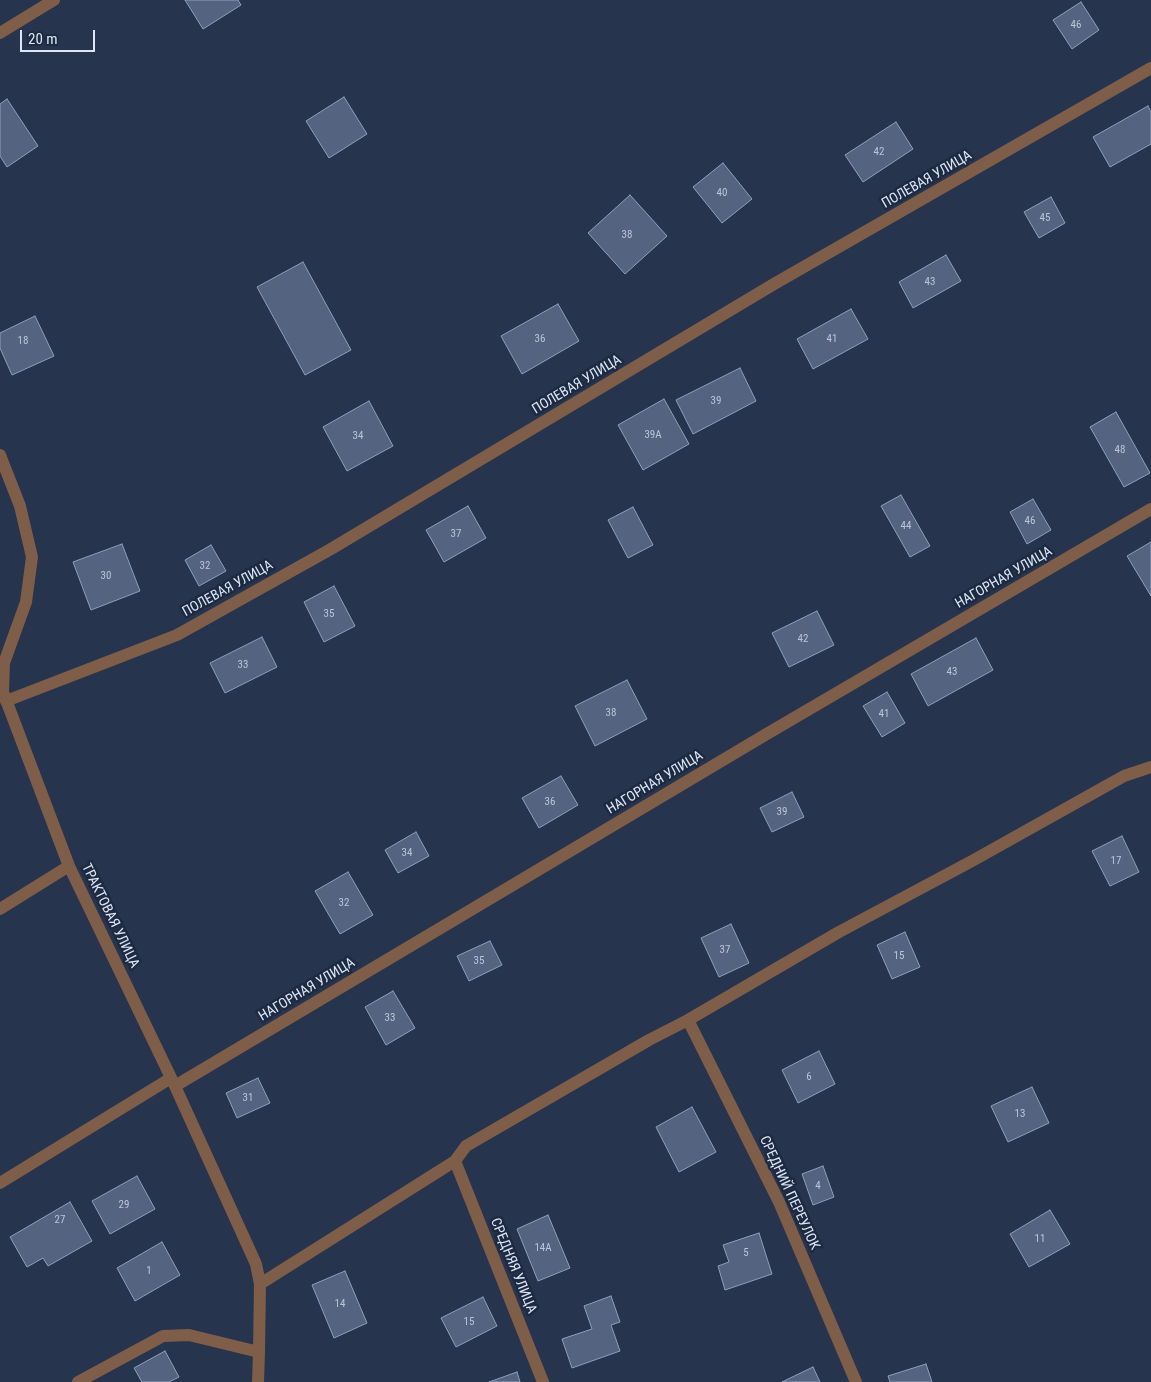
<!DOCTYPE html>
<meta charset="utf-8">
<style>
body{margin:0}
#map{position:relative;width:1151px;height:1382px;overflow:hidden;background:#26344d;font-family:"Roboto Condensed",sans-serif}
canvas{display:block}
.scale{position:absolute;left:20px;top:30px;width:75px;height:22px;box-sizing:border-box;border:2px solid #dde6f7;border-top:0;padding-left:6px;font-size:15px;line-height:18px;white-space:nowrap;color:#dde6f7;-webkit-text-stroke:4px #1d2a42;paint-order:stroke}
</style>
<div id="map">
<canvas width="1151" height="1382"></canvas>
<div class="scale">20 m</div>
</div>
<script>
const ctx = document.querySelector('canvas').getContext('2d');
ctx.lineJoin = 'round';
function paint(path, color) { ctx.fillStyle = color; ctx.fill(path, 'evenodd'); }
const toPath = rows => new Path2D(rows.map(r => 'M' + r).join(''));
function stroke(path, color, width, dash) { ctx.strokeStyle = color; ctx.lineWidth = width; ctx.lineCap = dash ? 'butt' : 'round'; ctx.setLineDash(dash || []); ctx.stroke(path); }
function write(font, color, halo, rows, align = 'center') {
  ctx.font = font + ' "Roboto Condensed",sans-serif'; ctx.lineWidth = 5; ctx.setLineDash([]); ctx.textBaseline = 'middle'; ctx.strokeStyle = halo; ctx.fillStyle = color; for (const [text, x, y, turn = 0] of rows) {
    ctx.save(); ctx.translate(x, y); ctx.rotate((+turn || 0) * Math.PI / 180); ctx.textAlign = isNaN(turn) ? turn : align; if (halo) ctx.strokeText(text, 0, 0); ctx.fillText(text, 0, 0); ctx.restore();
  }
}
const building = toPath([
 [185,0,238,0,241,5,203,29,185,0],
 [1081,2,1099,30,1072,49,1053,20,1081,2],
 [344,97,367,134,329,158,306,121,344,97],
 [7,99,38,146,7,167,0,156,0,104,7,99],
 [1148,106,1151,112,1151,144,1110,167,1093,137,1148,106],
 [896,122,913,149,863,182,845,155,896,122],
 [723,163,752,199,722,223,693,187,723,163],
 [630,195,667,236,625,274,588,233,630,195],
 [1051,197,1065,223,1039,238,1024,212,1051,197],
 [946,255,961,281,913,308,899,282,946,255],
 [303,262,351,350,305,375,257,287,303,262],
 [558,304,579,341,522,374,501,336,558,304],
 [851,309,868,339,813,369,797,339,851,309],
 [35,316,54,356,12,375,0,348,0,333,35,316],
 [740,368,756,401,693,434,676,400,740,368],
 [664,399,689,444,643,470,618,425,664,399],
 [369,401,393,446,347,471,323,427,369,401],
 [1116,412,1150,473,1124,487,1090,427,1116,412],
 [901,495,930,546,910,557,881,506,901,495],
 [1033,499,1051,530,1027,544,1010,512,1033,499],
 [468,506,486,538,444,562,426,530,468,506],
 [633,507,653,545,628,558,608,520,633,507],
 [1151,542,1151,596,1127,556,1151,542],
 [122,544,140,591,91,610,73,562,122,544],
 [211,545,226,571,199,586,185,560,211,545],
 [334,586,355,626,324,642,304,602,334,586],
 [817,611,834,645,789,667,772,633,817,611],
 [262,637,277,667,225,693,210,663,262,637],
 [976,638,993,670,928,706,911,674,976,638],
 [627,680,647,719,595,746,575,706,627,680],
 [887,692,905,723,882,737,863,706,887,692],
 [561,776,578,805,539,828,522,798,561,776],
 [792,792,804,817,772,832,760,808,792,792],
 [416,832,429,856,398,873,385,850,416,832],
 [1122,836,1139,872,1110,886,1092,851,1122,836],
 [348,872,373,915,340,934,315,891,348,872],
 [731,924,749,963,719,977,701,938,731,924],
 [905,932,920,967,892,979,877,945,905,932],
 [490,941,502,965,469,981,457,956,490,941],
 [393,991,415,1028,386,1045,365,1007,393,991],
 [819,1051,835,1084,798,1103,782,1070,819,1051],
 [258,1078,270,1103,237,1118,226,1093,258,1078],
 [1032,1087,1049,1123,1008,1142,991,1106,1032,1087],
 [692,1107,716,1152,679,1172,656,1127,692,1107],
 [823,1166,834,1197,813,1205,802,1174,823,1166],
 [137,1176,155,1209,110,1234,92,1201,137,1176],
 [70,1202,92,1241,48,1266,43,1258,27,1267,10,1237,70,1202],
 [1050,1210,1070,1244,1029,1267,1010,1234,1050,1210],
 [548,1215,570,1268,538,1281,517,1229,548,1215],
 [759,1233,772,1274,725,1290,718,1266,729,1262,723,1245,759,1233],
 [162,1242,180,1275,135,1301,117,1268,162,1242],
 [345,1271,367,1323,334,1338,312,1285,345,1271],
 [611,1296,620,1322,611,1325,620,1351,572,1368,562,1339,592,1329,584,1306,611,1296],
 [483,1297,497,1326,456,1347,441,1318,483,1297],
 [165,1351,179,1377,169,1382,142,1382,134,1368,165,1351],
 [926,1364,932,1382,890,1382,888,1376,926,1364],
 [813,1367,820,1382,782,1382,813,1367],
 [517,1372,520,1382,489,1382,517,1372]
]);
const minor = toPath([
 [0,33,54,0],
 [0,455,20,506,32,557,26,602,4,663,3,692,69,866,175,1086,256,1264,260,1284,259,1352,258,1382],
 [6,701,177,635,331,549,774,284,1151,68],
 [0,909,69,866],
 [688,1020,779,1202,856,1382],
 [175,1086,765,735,1151,509],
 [455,1161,543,1382],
 [0,1183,171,1078],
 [260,1284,455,1161,466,1146,649,1040,688,1020,839,932,972,861,1124,776,1151,767],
 [78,1382,163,1336,189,1335,259,1352]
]);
const numberNames = [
 ["46",1076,25],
 ["42",879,152],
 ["40",722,193],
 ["45",1045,218],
 ["38",627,235],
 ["43",930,282],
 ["36",540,339],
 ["41",832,339],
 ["18",23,341],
 ["39",716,401],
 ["39А",653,435],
 ["34",358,436],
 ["48",1120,450],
 ["46",1030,521],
 ["44",906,526],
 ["37",456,534],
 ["32",205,566],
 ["30",106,576],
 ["35",329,614],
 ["42",803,639],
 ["33",243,665],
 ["43",952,672],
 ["38",611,713],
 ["41",884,714],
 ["36",550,802],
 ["39",782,812],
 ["34",407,853],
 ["17",1116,861],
 ["32",344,903],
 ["37",725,950],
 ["15",899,956],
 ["35",479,961],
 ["33",390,1018],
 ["6",809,1077],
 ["31",248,1098],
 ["13",1020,1114],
 ["4",818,1186],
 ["29",124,1205],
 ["27",60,1220],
 ["11",1040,1239],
 ["14А",543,1248],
 ["5",746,1253],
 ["1",149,1271],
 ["14",340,1304],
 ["15",469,1322]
];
const streetNames = [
 ["ПОЛЕВАЯ УЛИЦА",927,180,-30],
 ["ПОЛЕВАЯ УЛИЦА",577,385,-31],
 ["НАГОРНАЯ УЛИЦА",1004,578,-30],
 ["ПОЛЕВАЯ УЛИЦА",228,589,-29],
 ["НАГОРНАЯ УЛИЦА",655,783,-31],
 ["ТРАКТОВАЯ УЛИЦА",110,916,64],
 ["НАГОРНАЯ УЛИЦА",307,990,-31],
 ["СРЕДНИЙ ПЕРЕУЛОК",789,1193,65],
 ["СРЕДНЯЯ УЛИЦА",513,1266,68]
];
paint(building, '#54637f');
stroke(building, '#8ea0be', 1);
stroke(minor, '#7f5e49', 12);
write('11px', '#bbc5d9', null, numberNames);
write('14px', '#dde6f7', '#1d2a42', streetNames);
</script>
